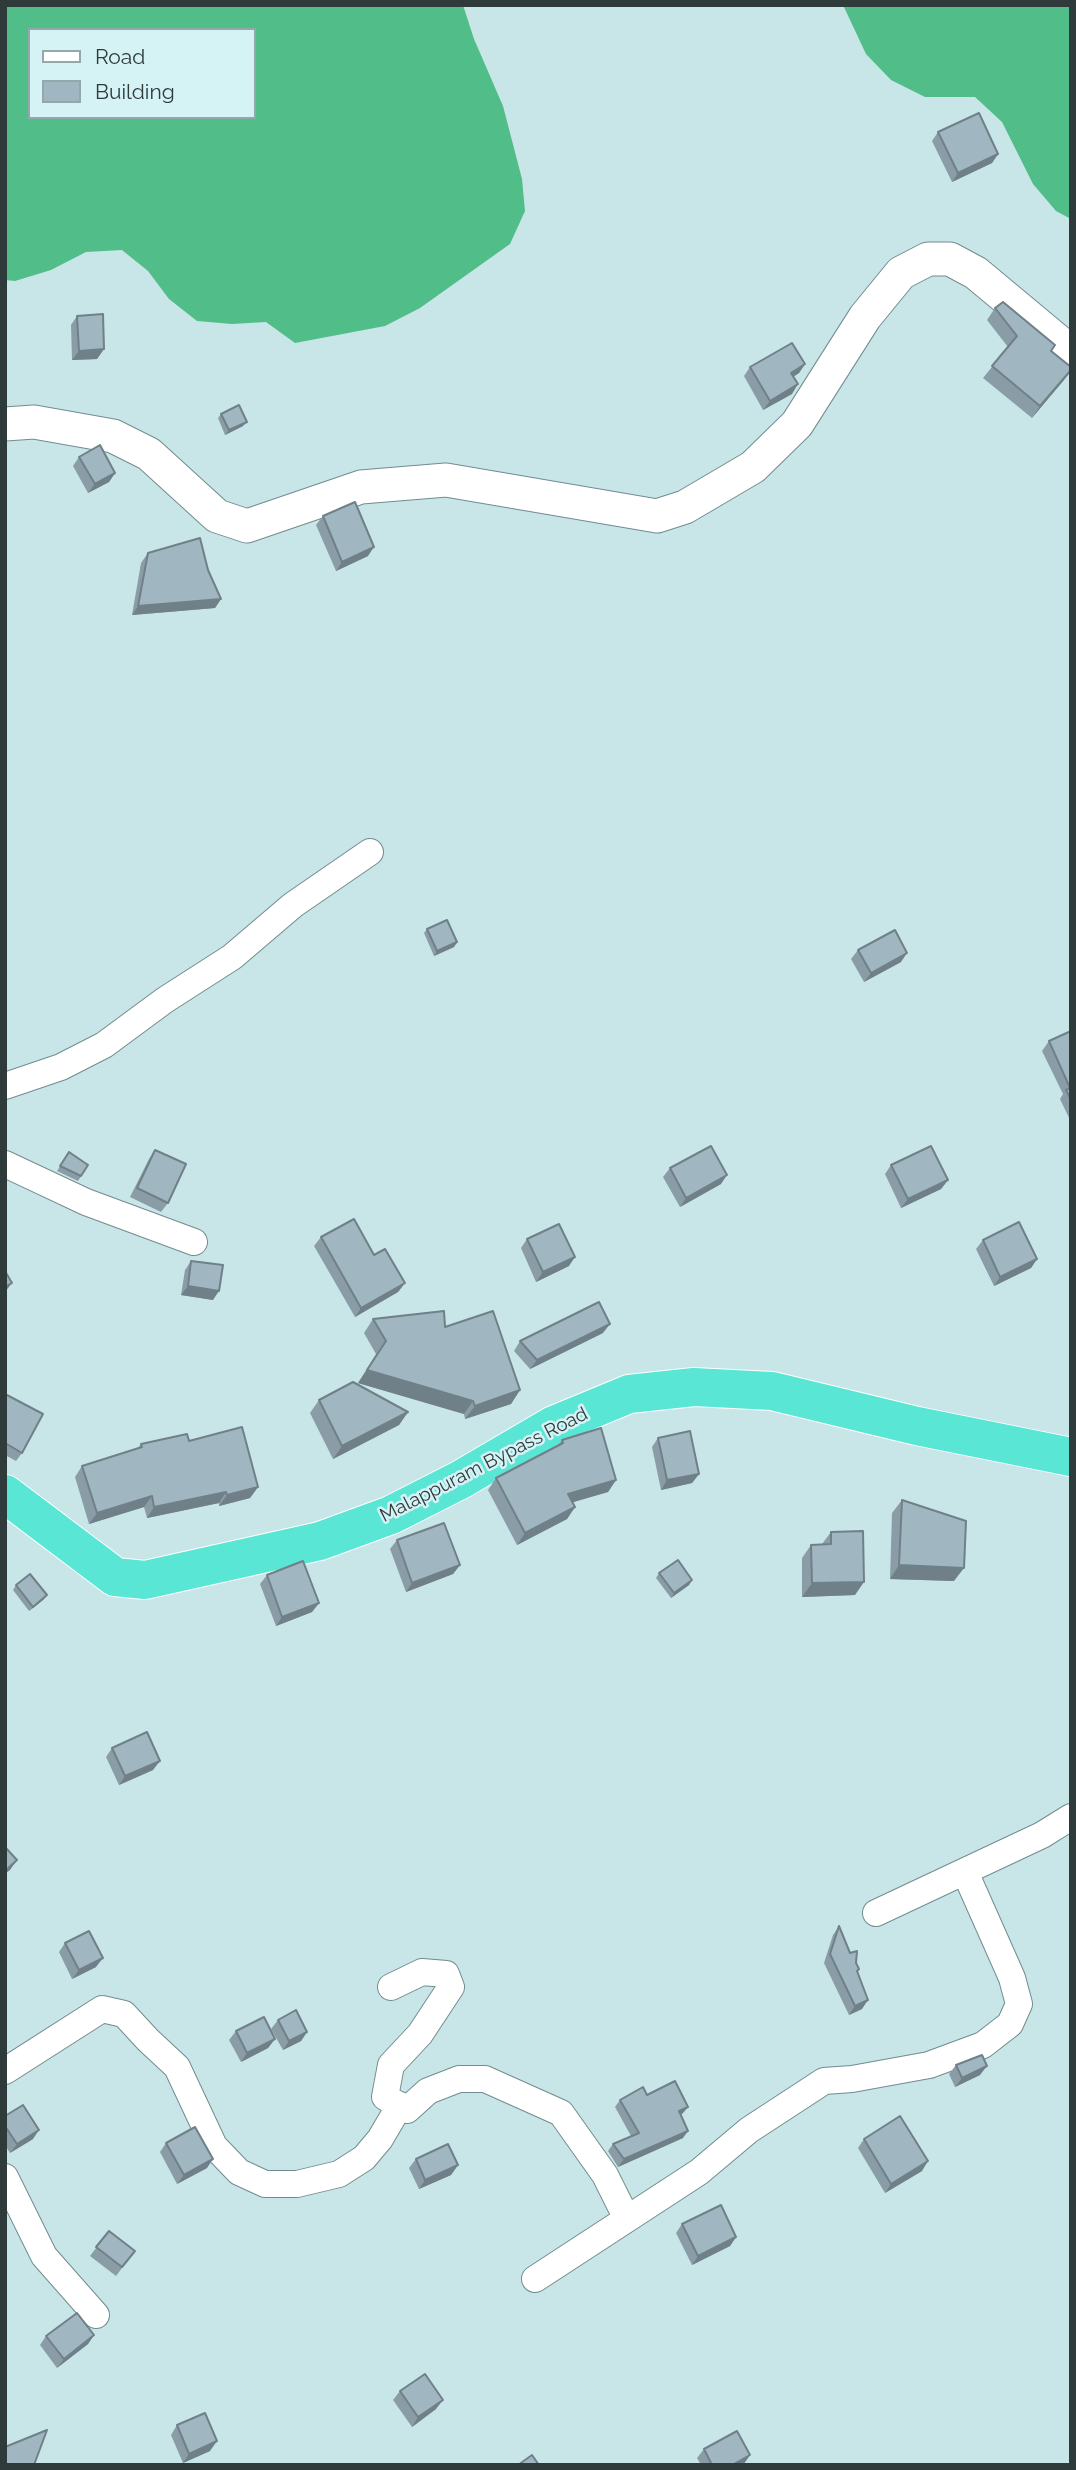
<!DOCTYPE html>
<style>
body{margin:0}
#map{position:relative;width:1076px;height:2470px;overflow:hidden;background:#c8e5e8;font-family:Raleway,sans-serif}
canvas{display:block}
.frame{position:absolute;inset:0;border:7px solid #2f3a3b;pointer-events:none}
.legend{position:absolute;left:28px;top:28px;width:228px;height:91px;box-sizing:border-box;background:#d5f2f5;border:2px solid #93a8ab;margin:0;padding:9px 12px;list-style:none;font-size:21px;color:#2f3a3b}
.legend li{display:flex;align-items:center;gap:14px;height:35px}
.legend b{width:35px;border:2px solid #93a8ab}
</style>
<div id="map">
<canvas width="1076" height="2470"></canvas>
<div class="frame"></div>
<ul class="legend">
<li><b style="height:9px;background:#fff"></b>Road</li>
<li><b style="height:19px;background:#a0b7c2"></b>Building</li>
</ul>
</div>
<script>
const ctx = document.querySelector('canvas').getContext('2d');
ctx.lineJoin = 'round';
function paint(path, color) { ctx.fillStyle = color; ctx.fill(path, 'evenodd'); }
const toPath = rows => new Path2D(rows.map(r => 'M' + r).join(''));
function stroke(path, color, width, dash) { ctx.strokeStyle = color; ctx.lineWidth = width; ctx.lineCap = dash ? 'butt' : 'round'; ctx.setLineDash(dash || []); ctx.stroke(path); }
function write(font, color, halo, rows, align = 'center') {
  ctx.font = font + ' Raleway,sans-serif'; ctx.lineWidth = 5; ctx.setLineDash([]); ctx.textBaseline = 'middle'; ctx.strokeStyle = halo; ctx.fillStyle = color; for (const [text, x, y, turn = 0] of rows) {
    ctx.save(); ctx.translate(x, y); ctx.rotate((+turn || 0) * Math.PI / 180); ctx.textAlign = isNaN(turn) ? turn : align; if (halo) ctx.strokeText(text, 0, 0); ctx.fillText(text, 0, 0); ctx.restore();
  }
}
const forest = toPath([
 [5,5,463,5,474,39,503,106,522,179,525,211,510,244,420,308,385,326,295,343,266,322,232,324,197,321,169,299,148,271,122,250,86,252,51,270,15,281,5,280],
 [30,30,254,30,254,117,30,117],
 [843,5,1071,5,1071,219,1056,211,1033,184,1002,122,975,97,925,97,891,80,866,54]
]);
const minor = toPath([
 [5,1086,61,1067,104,1045,165,1000,232,957,293,905,370,852],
 [5,1164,86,1202,194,1242],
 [876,1913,1042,1835,1071,1817],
 [391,1987,422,1972,446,1974,451,1987,420,2034,391,2065,385,2097,407,2110,428,2091,459,2079,485,2079,561,2113,605,2175,627,2219],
 [5,2071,102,2009,124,2014,148,2040,177,2067,214,2146,239,2172,265,2184,297,2184,339,2174,364,2158,380,2139,400,2105],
 [5,2177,44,2256,96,2315],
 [535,2279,699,2172,749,2130,824,2081,852,2079,929,2065,983,2045,1010,2024,1019,2004,1012,1978,965,1872]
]);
const tertiary = toPath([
 [5,424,34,422,113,436,149,454,217,516,247,526,361,487,446,480,657,516,685,507,753,467,797,424,865,317,901,273,928,259,950,259,976,273,1071,352]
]);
const trunk = toPath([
 [5,1494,115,1577,145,1580,320,1541,391,1515,460,1480,554,1425,629,1394,694,1387,772,1391,917,1426,1071,1457]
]);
const wall = toPath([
 [938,132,998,154,992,163,952,182,932,141],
 [995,308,1055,345,1051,351,1071,370,1032,418,983,378,1008,347,987,320],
 [77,316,104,349,97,359,72,360,71,325],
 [805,364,799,373,793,377,792,394,763,410,744,376,750,367],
 [221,414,243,426,225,435,218,418],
 [79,457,115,473,109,482,88,493,73,466],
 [323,516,368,556,336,571,316,525],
 [148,553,208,570,221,599,215,608,132,615,141,563],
 [427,929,457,942,454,947,434,956,424,933],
 [858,950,901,962,864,982,851,959],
 [1071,1031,1071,1122,1060,1099,1063,1094,1042,1051,1049,1041],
 [155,1150,168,1203,161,1212,130,1197,149,1159],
 [69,1152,88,1165,78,1181,57,1171],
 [891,1165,948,1180,941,1189,901,1208,885,1174],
 [670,1168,721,1184,680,1207,663,1177],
 [321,1237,374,1255,405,1283,398,1292,355,1317,314,1246],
 [527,1239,569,1266,536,1282,521,1248],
 [983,1240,1037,1259,1031,1268,994,1286,976,1249],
 [191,1261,213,1300,181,1295,185,1270],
 [373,1319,445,1327,520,1390,511,1404,465,1419,464,1414,358,1383,376,1354,364,1333],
 [603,1333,530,1369,514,1351,520,1341],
 [5,1394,22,1453,16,1461,5,1455],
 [319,1400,408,1412,399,1425,333,1459,310,1413],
 [658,1438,699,1474,692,1483,661,1490,652,1447],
 [562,1440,616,1480,608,1492,573,1502,575,1507,567,1519,517,1545,488,1490,496,1478,558,1445],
 [189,1441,258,1487,250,1498,219,1506,219,1503,147,1518,144,1507,89,1524,75,1477,82,1466,137,1449,141,1444],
 [902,1500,954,1581,890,1579,892,1513],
 [831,1532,855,1595,802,1597,802,1558,811,1545,822,1544],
 [397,1540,460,1565,453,1574,406,1592,390,1549],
 [659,1573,692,1580,689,1585,671,1598,656,1578],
 [267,1575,319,1603,312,1612,276,1626,260,1584],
 [16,1585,47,1595,43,1600,29,1611,13,1590],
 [112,1748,153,1770,119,1785,106,1757],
 [839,1926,850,1953,859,1969,857,1972,862,2009,849,2015,824,1963,833,1935],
 [65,1943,96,1967,72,1979,59,1952],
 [278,2020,307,2032,301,2041,283,2050,271,2029],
 [236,2031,275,2039,268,2048,241,2062,229,2040],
 [956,2065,980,2075,955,2087,949,2074],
 [647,2095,688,2107,682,2114,680,2115,683,2138,618,2167,608,2151,613,2144,631,2136,615,2107,620,2100],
 [5,2116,33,2139,10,2153,5,2145],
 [864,2139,922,2171,885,2193,858,2148],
 [166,2143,207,2168,177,2184,160,2152],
 [416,2159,458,2165,451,2175,419,2189,409,2168],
 [682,2224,736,2237,730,2246,692,2265,676,2233],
 [109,2231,135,2251,116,2276,90,2256],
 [94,2335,88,2344,57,2368,40,2345,46,2336],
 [400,2391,436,2409,412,2427,393,2400],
 [177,2425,210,2451,183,2463,171,2435],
 [704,2449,750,2455,743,2465,701,2465,697,2458]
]);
const shadedWall = toPath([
 [998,154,992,163,952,182,958,173],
 [104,349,97,359,72,360,79,351],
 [805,364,799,373,785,382,791,373],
 [1071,370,1064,380,1032,418,1040,406],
 [798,384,792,394,763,410,770,401],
 [247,422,243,426,225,435,229,430],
 [115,473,109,482,88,493,95,484],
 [374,547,368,556,336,571,342,562],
 [221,599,215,608,132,615,138,606],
 [457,942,454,947,434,956,437,951],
 [907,953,901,962,864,982,871,973],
 [727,1175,721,1184,680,1207,686,1198],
 [948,1180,941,1189,901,1208,908,1199],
 [575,1257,569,1266,536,1282,543,1272],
 [1037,1259,1031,1268,994,1286,1000,1277],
 [12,1283,5,1292,5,1287],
 [405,1283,398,1292,355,1317,361,1308],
 [188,1286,219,1291,213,1300,181,1295],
 [610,1324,603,1333,530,1369,537,1360],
 [367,1370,473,1401,464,1414,358,1383],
 [520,1390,511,1404,465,1419,475,1406],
 [408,1412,399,1425,333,1459,342,1446],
 [699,1474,692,1483,661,1490,667,1480],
 [616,1480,608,1492,560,1506,568,1494],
 [258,1487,250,1498,219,1506,227,1495],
 [226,1492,219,1503,147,1518,154,1507],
 [152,1496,144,1507,89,1524,97,1513],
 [575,1507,567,1519,517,1545,525,1533],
 [460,1565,453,1574,406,1592,412,1583],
 [899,1565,964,1568,954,1581,890,1579],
 [692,1580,689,1585,671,1598,674,1593],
 [864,1582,855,1595,802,1597,812,1583],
 [47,1595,43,1600,29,1611,33,1607],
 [319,1603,312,1612,276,1626,282,1617],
 [160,1761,153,1770,119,1785,125,1776],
 [17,1860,10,1870,5,1874,5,1871],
 [103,1958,96,1967,72,1979,79,1970],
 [868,2000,862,2009,849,2015,855,2006],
 [307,2032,301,2041,283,2050,289,2041],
 [275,2039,268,2048,241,2062,247,2053],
 [987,2066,980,2075,955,2087,962,2078],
 [688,2107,682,2114,673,2118,679,2111],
 [39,2130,33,2139,10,2153,17,2144],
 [688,2131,683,2138,618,2167,624,2159],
 [213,2159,207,2168,177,2184,184,2175],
 [928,2161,922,2171,885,2193,891,2184],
 [458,2165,451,2175,419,2189,425,2180],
 [736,2237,730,2246,692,2265,698,2256],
 [94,2335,88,2344,57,2368,64,2359],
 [443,2400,436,2409,412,2427,418,2417],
 [217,2441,210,2451,183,2463,189,2454],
 [750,2455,743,2465,732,2465]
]);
const building = toPath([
 [979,113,998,154,958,173,938,132,979,113],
 [1003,302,1055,345,1051,351,1071,367,1071,370,1040,406,992,366,1017,336,995,308,1003,302],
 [103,314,104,349,79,351,77,316,103,314],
 [792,343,805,364,791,373,798,384,770,401,750,367,792,343],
 [239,405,247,422,229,430,221,414,239,405],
 [100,445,115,473,95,484,79,457,100,445],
 [355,502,374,547,342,562,323,516,355,502],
 [200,538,208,570,221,599,138,606,148,553,200,538],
 [447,920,457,942,437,951,427,929,447,920],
 [895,930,907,953,871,973,858,950,895,930],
 [1071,1031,1071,1100,1066,1090,1070,1088,1049,1041,1071,1031],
 [711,1146,727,1175,686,1198,670,1168,711,1146],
 [931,1146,948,1180,908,1199,891,1165,931,1146],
 [155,1150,186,1164,168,1203,137,1188,155,1150],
 [69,1152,88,1165,81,1176,60,1166,69,1152],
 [354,1219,374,1255,385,1249,405,1283,361,1308,321,1237,354,1219],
 [1019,1222,1037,1259,1000,1277,983,1240,1019,1222],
 [559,1224,575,1257,543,1272,527,1239,559,1224],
 [191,1261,223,1265,219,1291,188,1286,191,1261],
 [5,1271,12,1283,5,1287,5,1271],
 [599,1302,610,1324,537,1360,520,1341,599,1302],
 [444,1311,445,1327,493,1311,520,1390,475,1406,473,1401,367,1370,386,1341,373,1319,444,1311],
 [353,1382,408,1412,342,1446,319,1400,353,1382],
 [5,1394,43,1414,22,1453,5,1443,5,1394],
 [242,1427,258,1487,227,1495,226,1492,154,1507,152,1496,97,1513,82,1466,142,1447,141,1444,187,1434,189,1441,242,1427],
 [601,1428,616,1480,568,1494,575,1507,525,1533,496,1478,563,1443,562,1440,601,1428],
 [690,1431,699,1474,667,1480,658,1438,690,1431],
 [902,1500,966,1521,964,1568,899,1565,902,1500],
 [444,1523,460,1565,412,1583,397,1540,444,1523],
 [863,1531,864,1582,812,1583,811,1545,831,1544,831,1532,863,1531],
 [678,1560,692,1580,674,1593,659,1573,678,1560],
 [303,1561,319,1603,282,1617,267,1575,303,1561],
 [30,1574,47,1595,33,1607,16,1585,30,1574],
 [147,1732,160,1761,125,1776,112,1748,147,1732],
 [5,1847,17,1860,5,1871,5,1847],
 [839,1926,850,1953,857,1951,856,1963,859,1969,857,1971,868,2000,855,2006,830,1954,839,1926],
 [89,1931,103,1958,79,1970,65,1943,89,1931],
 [296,2010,307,2032,289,2041,278,2020,296,2010],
 [264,2017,275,2039,247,2053,236,2031,264,2017],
 [982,2055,987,2066,962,2078,956,2065,982,2055],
 [675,2081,688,2107,679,2111,688,2131,624,2159,613,2144,639,2133,620,2100,643,2087,647,2095,675,2081],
 [23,2105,39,2130,17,2144,5,2126,5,2116,23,2105],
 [900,2116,928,2161,891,2184,864,2139,900,2116],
 [195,2127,213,2159,184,2175,166,2143,195,2127],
 [448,2144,458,2165,425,2180,416,2159,448,2144],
 [721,2205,736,2237,698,2256,682,2224,721,2205],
 [109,2231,135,2251,122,2267,96,2247,109,2231],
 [77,2313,94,2335,64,2359,46,2336,77,2313],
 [425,2374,443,2400,418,2417,400,2391,425,2374],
 [205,2413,217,2441,189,2454,177,2425,205,2413],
 [47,2430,34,2465,5,2465,5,2447,47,2430],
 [737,2431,750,2455,732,2465,712,2465,704,2449,737,2431],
 [532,2455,539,2465,518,2465,532,2455]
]);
const streetNames = [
 ["Malappuram Bypass Road",484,1465,-27]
];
paint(forest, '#51be89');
stroke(minor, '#728c8f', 28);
stroke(tertiary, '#728c8f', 35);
stroke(trunk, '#fff', 40);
stroke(minor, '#fff', 26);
stroke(tertiary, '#fff', 33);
stroke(trunk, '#5ae6d4', 38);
paint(wall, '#8a9da7');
paint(shadedWall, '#708088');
paint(building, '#a0b7c2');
stroke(building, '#708088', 2);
write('19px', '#2f3a3b', '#d5f2f5', streetNames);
</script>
